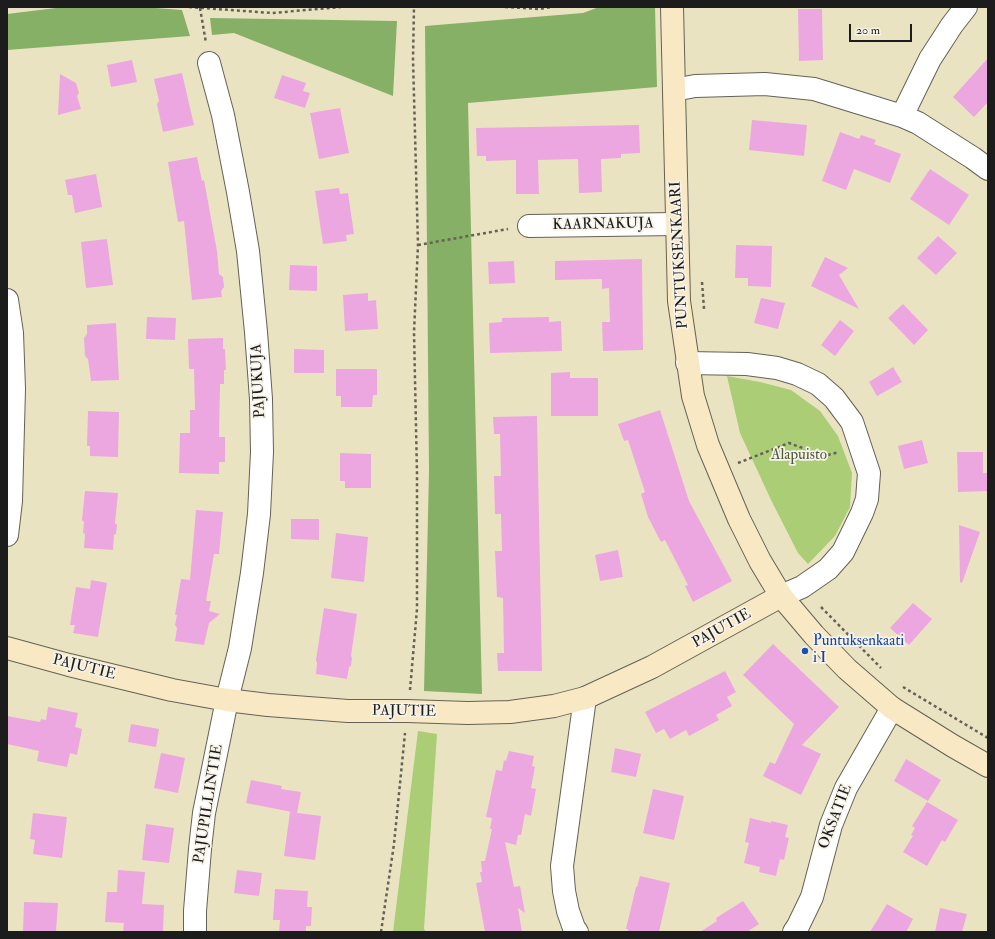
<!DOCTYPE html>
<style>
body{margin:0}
#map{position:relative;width:995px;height:939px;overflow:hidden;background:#eae3c2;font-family:"IM FELL Double Pica",serif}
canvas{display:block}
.frame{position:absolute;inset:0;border:8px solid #1c1c1c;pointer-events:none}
.scale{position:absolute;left:849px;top:24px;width:63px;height:18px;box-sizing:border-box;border:2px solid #1c1c1c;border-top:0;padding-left:5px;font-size:12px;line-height:14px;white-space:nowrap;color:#1c1c1c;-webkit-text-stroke:3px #f7f3e8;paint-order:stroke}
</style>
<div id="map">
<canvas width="995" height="939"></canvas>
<div class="frame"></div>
<div class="scale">20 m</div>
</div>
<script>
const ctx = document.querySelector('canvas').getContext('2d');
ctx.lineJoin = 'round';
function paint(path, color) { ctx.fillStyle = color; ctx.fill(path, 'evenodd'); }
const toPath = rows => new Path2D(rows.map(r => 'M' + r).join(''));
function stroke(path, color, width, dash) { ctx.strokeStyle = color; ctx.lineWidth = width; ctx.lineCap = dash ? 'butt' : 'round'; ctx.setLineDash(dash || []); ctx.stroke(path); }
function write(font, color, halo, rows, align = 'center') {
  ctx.font = font + ' "IM FELL Double Pica",serif'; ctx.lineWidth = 3.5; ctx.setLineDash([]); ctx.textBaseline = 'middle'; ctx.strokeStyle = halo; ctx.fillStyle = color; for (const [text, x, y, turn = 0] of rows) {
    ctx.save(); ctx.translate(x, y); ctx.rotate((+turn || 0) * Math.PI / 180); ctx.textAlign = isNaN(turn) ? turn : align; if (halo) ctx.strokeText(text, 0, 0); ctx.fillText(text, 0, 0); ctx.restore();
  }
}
const green = toPath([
 [727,376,760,382,791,390,820,411,838,436,852,473,850,507,835,536,808,564,798,553,772,502,740,433],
 [418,731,437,734,424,929,426,932,393,932]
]);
const forest = toPath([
 [64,7,142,7,182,10,190,36,7,50,7,14],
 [599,7,655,7,657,87,468,103,482,694,424,691,429,471,425,26,583,13],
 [210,18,397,21,393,96,234,33,212,35]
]);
const building = toPath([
 [798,9,822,9,823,60,799,61],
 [988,58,988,102,974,117,953,97],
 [132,60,137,82,111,87,107,65],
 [182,73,194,125,163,132,157,104,159,101,154,79],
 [60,74,76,83,79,93,77,96,81,109,58,115],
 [282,75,306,83,303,91,310,93,305,108,274,98],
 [340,108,349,153,319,159,310,113],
 [752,120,807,125,804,156,749,150],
 [639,125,640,153,621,154,621,158,601,159,602,192,579,193,578,159,538,160,539,194,516,194,516,160,486,161,486,156,477,156,476,128],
 [840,132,859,139,861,135,876,140,874,144,901,154,890,183,854,169,846,190,822,181],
 [197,157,202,181,204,180,217,251,219,274,223,277,224,287,221,291,222,297,192,300,184,221,178,222,168,162],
 [930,169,969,195,949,225,910,199],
 [96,174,102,207,75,213,72,195,68,195,65,180],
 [339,188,340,194,348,193,354,234,346,235,347,241,323,244,315,191],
 [938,236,957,253,936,275,917,258],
 [107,239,113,285,86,288,81,242],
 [736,245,772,246,771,287,748,286,748,278,735,278],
 [825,257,848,268,839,275,859,309,811,286],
 [642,259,643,350,603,351,602,322,610,322,609,288,602,289,602,279,555,280,555,261],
 [514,261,515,283,489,284,488,262],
 [290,265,317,266,317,291,289,290],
 [368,293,368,301,376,300,378,329,345,331,343,295],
 [761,298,785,303,778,329,754,323],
 [903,304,928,330,914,345,888,318],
 [147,317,176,318,175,340,146,339],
 [549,317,549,322,561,321,562,351,490,353,489,323,502,322,502,318],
 [840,320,854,331,835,356,821,345],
 [116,323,119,380,91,381,88,359,85,356,84,338,87,334,87,325],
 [223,338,223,349,225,349,226,370,224,370,224,384,220,384,219,437,225,437,225,462,219,462,219,474,179,473,180,433,190,433,190,410,195,410,194,369,189,369,188,339],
 [294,349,324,350,324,373,294,373],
 [893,367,902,382,877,396,869,382],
 [336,369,377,369,377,395,373,395,372,407,341,407,341,396,336,396],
 [570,372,570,378,598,378,598,416,551,416,551,373],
 [660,410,689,501,732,581,693,602,685,586,688,585,665,540,661,542,648,517,641,494,645,492,628,440,624,441,618,424],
 [88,411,119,412,118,457,90,456,90,446,87,446],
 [537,416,542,671,498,671,497,653,504,653,503,598,497,597,495,551,502,551,501,514,495,514,494,476,501,476,500,434,494,434,493,417],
 [922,440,928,463,904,469,898,446],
 [957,452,983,452,983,473,988,473,988,491,958,492],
 [340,453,371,454,371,488,345,488,345,481,340,481],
 [85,491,118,493,115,523,117,525,116,534,114,535,113,550,84,548,85,534,83,533,84,522,82,520],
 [196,510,223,512,219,554,214,554,206,601,211,601,209,611,220,614,209,623,204,645,175,641,177,628,175,625,177,615,175,615,181,579,190,580],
 [291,519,319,519,319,540,291,539],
 [959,525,980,532,962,583,960,582],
 [336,533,368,537,364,582,331,578],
 [618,550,623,577,600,581,595,555],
 [91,580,107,583,98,637,73,633,75,625,70,625,76,587,90,589],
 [913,603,932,619,909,645,890,628],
 [324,608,357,614,351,656,352,658,351,666,349,667,347,679,316,674,317,663,316,660],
 [773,644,839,707,802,745,821,754,801,795,763,776,770,762,775,764,794,724,743,675],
 [725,671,736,692,727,697,732,706,716,715,719,720,689,736,686,730,670,739,664,729,656,733,645,712],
 [48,707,78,713,75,727,82,729,77,755,70,753,67,767,37,761,39,751,7,744,7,716,40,722,41,719,46,720],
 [131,724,159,729,156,747,128,742],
 [615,748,641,754,636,777,611,772],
 [509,751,534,756,532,766,535,767,531,788,536,789,531,816,525,814,521,835,518,835,516,845,505,842,514,887,520,886,525,913,518,908,522,932,485,932,476,883,482,882,480,872,482,872,481,861,485,861,492,829,490,829,492,818,486,817,496,770,502,771,504,760,506,761],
 [161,753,185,758,178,793,154,788],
 [906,759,941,780,928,801,894,781],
 [251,780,282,786,281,789,301,792,297,813,246,803],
 [653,789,684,796,674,840,643,833],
 [927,802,958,820,945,842,942,840,927,866,903,852,913,836,911,835,915,828,912,826],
 [290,812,321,816,315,860,284,856],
 [33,813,67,817,62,858,33,854,35,840,30,839],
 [750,818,771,823,771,821,788,825,785,837,789,838,784,860,780,859,776,876,759,872,760,867,744,863,749,843,745,842],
 [146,824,174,828,169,863,142,860],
 [118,870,145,872,142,904,164,905,163,932,123,932,124,923,105,922,107,892,117,892],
 [237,870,262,873,259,896,234,893],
 [640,876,670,883,659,932,628,932,628,929,626,929,636,887,637,887],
 [275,889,308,891,307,907,312,907,311,926,306,926,306,932,279,932,280,920,273,920],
 [743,901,759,924,747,932,700,932,717,921,716,918],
 [24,902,58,903,56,932,23,932],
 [887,904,913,919,906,932,870,932],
 [940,908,967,914,962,932,935,932]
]);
const path = toPath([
 [189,7,272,13,341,7],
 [505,7,540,9,552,7],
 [200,8,206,43],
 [418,245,508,229],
 [702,282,704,309],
 [738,463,789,443,824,456,839,452],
 [821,607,881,668],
 [903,687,988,738],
 [410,690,417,609,417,474,414,332,418,245,413,59,414,7],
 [381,932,394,844,405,733]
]);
const street = toPath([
 [674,90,695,86,765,84,814,89,902,116,918,123,973,158,988,169],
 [902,116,930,59,952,25,966,7],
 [529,226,677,224],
 [7,300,12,333,14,389,11,501,7,535],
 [687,363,747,364,777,368,797,374,818,384,834,398,852,422,869,473,867,499,862,513,843,552,828,569,802,587,781,596],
 [195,932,195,911,200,849,204,813,227,700,240,648,252,573,259,514,262,452,261,399,256,332,248,251,238,192,223,115,209,63],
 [577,932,574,928,568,911,564,891,562,866,585,698],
 [794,932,798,926,812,897,831,825,846,788,892,708]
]);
const secondary = toPath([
 [672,7,679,301,693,396,708,445,739,519,760,561,781,596,814,635,847,669,892,708,953,746,988,766],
 [7,648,69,665,172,690,227,700,268,705,348,711,407,711,468,713,510,712,554,706,585,698,652,667,781,596]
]);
const markers = [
 [805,651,4,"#1a4fb4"]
];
const streetNames = [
 ["KAARNAKUJA",603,225,-1],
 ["PUNTUKSENKAARI",680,255,-93],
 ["PAJUKUJA",259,381,-93],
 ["PAJUTIE",722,629,-29],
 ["PAJUTIE",84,668,14],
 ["PAJUTIE",404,712,1],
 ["PAJUPILLINTIE",209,804,-81],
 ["OKSATIE",836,817,-69]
];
const parkNames = [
 ["Alapuisto",799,456]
];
const transitNames = [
 ["Puntuksenkaati",813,642],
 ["i I",813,659]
];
paint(green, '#aacd76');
paint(forest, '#87b067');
paint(building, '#eda7e0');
stroke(street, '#646256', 24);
stroke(secondary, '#646256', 24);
stroke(path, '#646256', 2.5, [3, 3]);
stroke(street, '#fff', 22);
stroke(secondary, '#f8e8c3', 22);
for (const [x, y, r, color] of markers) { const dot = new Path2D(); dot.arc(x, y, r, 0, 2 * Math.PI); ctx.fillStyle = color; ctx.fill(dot); stroke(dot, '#f7f3e8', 1.5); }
write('15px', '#1c1c1c', '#f7f3e8', streetNames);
write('15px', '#4e5a3c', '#f7f3e8', parkNames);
write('15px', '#164399', '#f7f3e8', transitNames, 'left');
</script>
